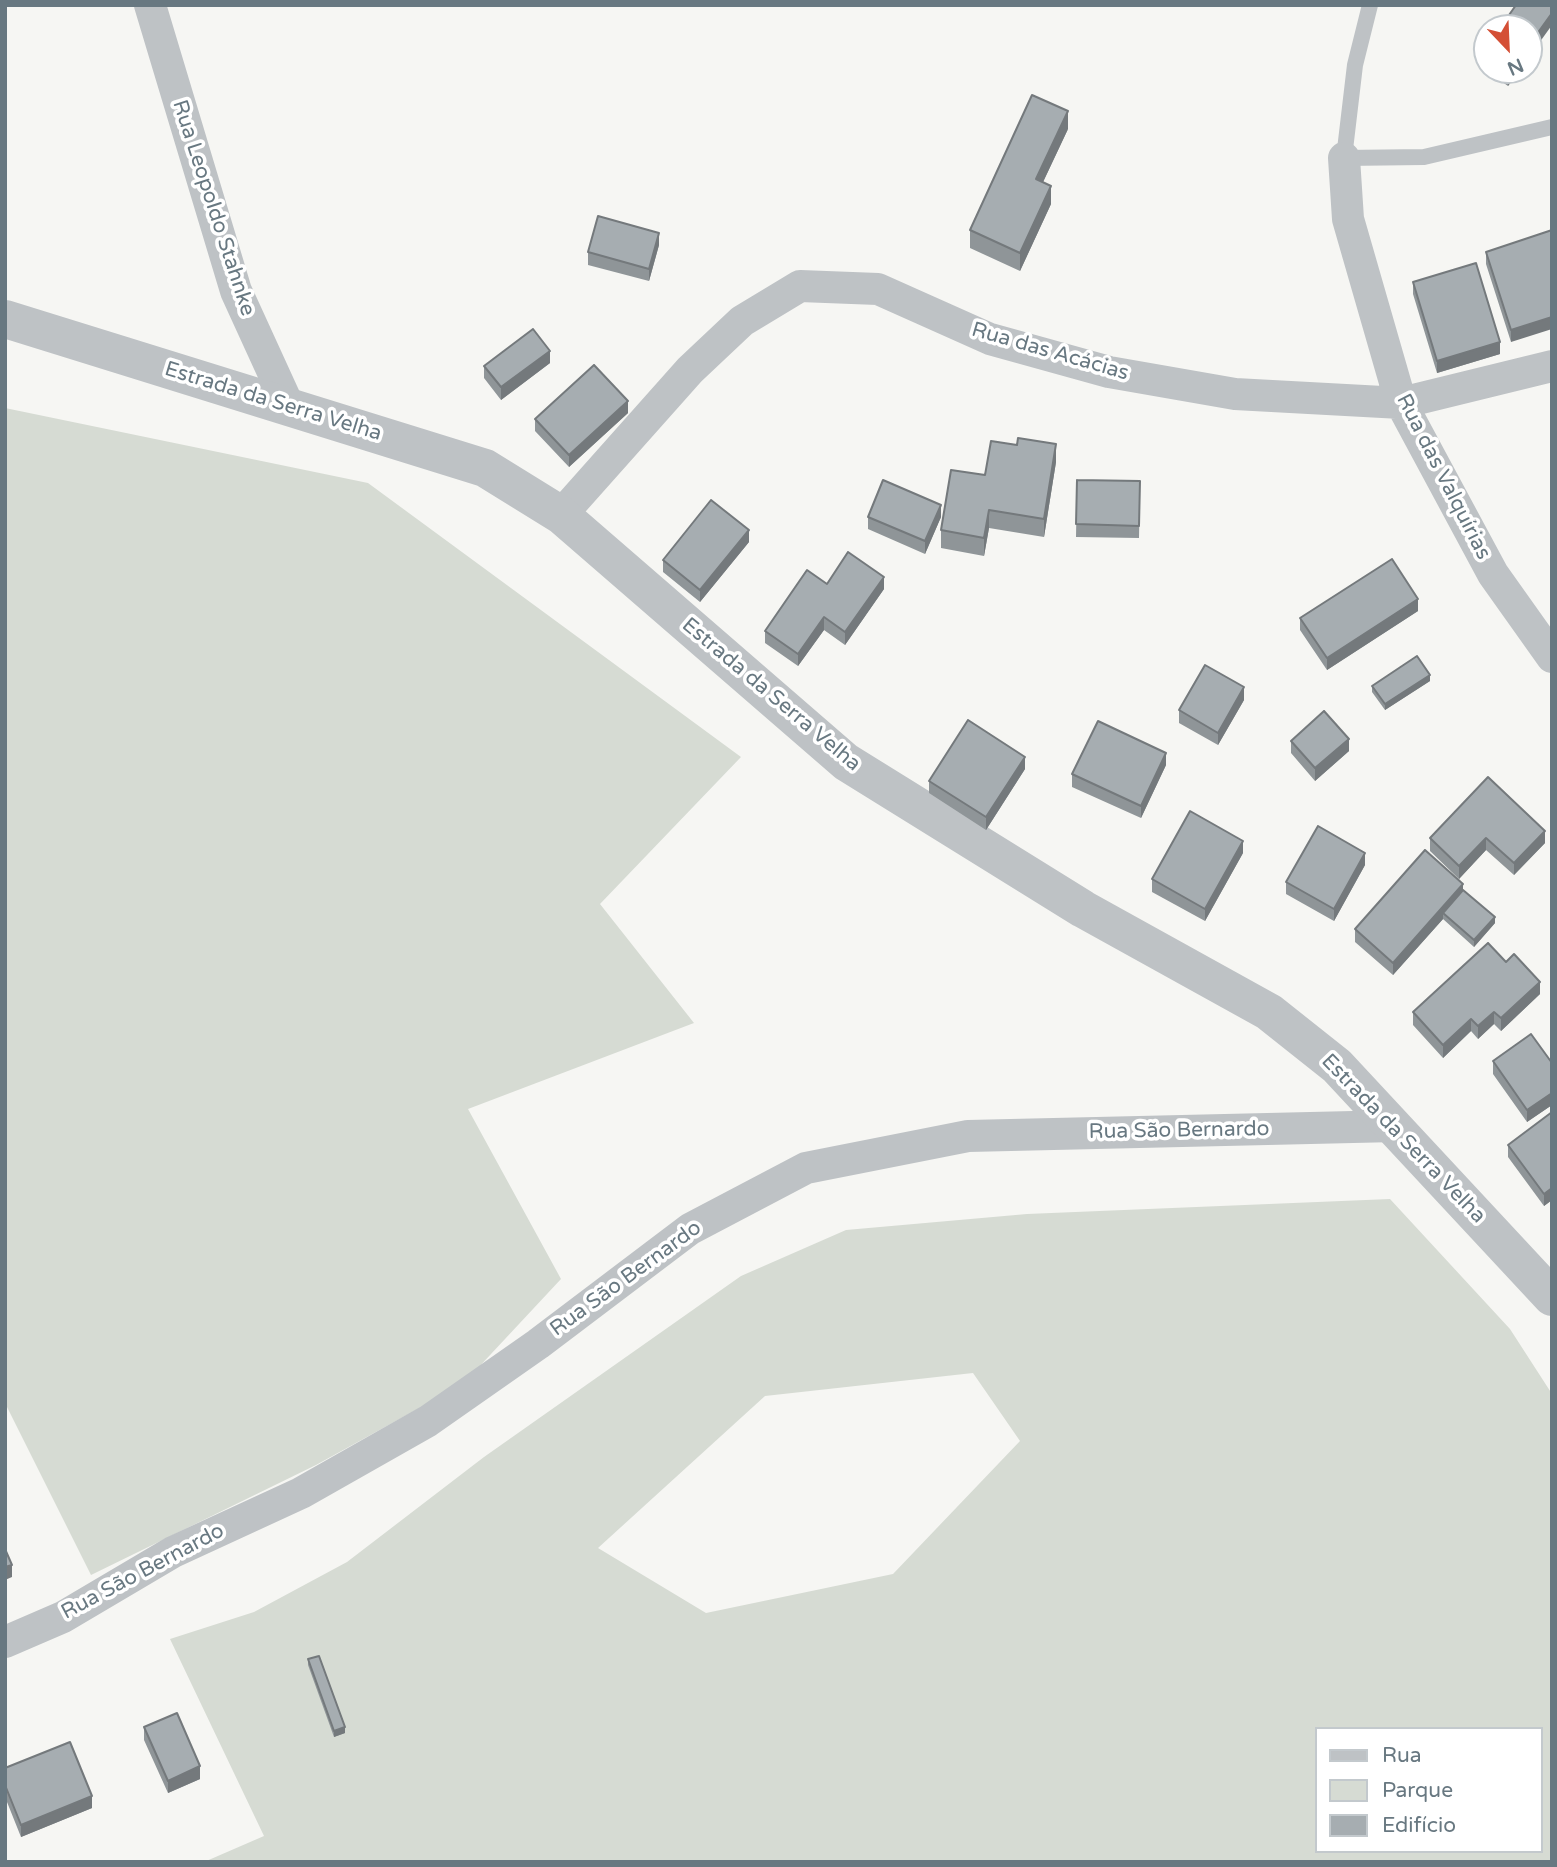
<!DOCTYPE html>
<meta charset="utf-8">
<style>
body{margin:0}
#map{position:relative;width:1557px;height:1867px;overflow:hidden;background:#f6f6f3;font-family:"Varela Round",sans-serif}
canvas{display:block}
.frame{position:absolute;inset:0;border:7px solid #687881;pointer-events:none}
.legend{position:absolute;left:1315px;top:1727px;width:228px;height:126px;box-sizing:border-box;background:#fff;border:2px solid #c3c9cd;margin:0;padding:9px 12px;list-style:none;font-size:21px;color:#687881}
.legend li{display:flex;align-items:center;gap:14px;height:35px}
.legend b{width:35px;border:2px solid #c3c9cd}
.north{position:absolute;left:1473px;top:14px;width:70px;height:70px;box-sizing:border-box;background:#fff;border:2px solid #c3c9cd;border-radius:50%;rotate:157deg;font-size:19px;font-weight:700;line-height:28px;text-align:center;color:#687881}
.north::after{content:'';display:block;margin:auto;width:24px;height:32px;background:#d44f35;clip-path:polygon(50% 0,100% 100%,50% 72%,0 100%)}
</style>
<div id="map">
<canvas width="1557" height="1867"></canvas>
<div class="frame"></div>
<ul class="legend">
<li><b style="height:9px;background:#bec2c5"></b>Rua</li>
<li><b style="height:19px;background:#d6dbd3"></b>Parque</li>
<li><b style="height:19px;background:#a6adb1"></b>Edifício</li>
</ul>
<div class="north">N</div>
</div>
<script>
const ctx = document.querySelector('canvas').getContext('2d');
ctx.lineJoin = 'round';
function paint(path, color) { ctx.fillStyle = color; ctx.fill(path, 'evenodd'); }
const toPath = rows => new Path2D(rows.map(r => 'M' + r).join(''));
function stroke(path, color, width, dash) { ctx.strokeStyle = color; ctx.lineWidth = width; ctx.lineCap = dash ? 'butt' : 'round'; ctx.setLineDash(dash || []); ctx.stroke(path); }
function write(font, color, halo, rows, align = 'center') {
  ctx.font = font + ' "Varela Round",sans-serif'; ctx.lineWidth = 7; ctx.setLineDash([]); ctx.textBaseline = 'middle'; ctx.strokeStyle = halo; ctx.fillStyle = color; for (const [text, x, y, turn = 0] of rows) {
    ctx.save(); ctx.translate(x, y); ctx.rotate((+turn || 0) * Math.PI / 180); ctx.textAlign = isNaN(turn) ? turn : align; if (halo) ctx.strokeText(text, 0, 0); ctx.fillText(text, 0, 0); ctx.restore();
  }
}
const green = toPath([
 [5,408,368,483,741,757,600,904,694,1023,468,1109,561,1279,463,1384,316,1465,91,1575,5,1403],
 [1390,1199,1510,1329,1552,1394,1552,1862,204,1862,264,1836,170,1639,254,1612,347,1562,484,1457,741,1276,846,1230,1027,1214],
 [973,1373,1020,1441,893,1574,706,1613,598,1548,765,1396],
 [1317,1729,1541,1729,1541,1851,1317,1851]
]);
const service = toPath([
 [1370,5,1355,65,1344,158,1424,157,1552,127]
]);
const minor = toPath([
 [150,5,236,291,289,407],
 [1344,158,1348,219,1401,403,1493,574,1552,657],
 [561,515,690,370,742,321,800,286,878,289,990,339,1109,372,1235,394,1401,403,1552,366],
 [5,1642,63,1617,173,1552,301,1493,428,1421,538,1344,690,1229,806,1168,968,1136,1396,1126]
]);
const tertiary = toPath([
 [5,319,485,468,561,515,846,762,1083,909,1269,1012,1337,1066,1552,1297]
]);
const wall = toPath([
 [1487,46,1487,70,1520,70,1508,86,1481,67,1481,54],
 [1068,129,1043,182,1051,204,1020,271,970,248,970,230],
 [1552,230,1511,342,1486,264,1486,252],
 [659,245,649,281,588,265,588,252],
 [1413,282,1500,354,1437,373,1413,294],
 [550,363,501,400,484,378,484,366],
 [628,413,569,467,535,431,535,419],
 [1056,462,1044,537,989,528,984,556,941,548,941,530,985,475],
 [1077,480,1140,481,1139,538,1076,537],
 [868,517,941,517,925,554,868,529],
 [749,542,700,602,663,572,663,560],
 [827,584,884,589,845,645,824,630,798,666,765,643,765,631],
 [1418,611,1327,670,1300,630,1300,618],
 [1430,681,1385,710,1372,692,1372,686],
 [1244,700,1218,745,1179,723,1179,710],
 [1291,741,1349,751,1315,781,1291,753],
 [1166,765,1141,818,1072,787,1072,774],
 [1025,769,986,830,929,793,929,781],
 [1488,777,1545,843,1514,875,1486,850,1459,879,1430,851,1430,838],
 [1243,853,1205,921,1152,892,1152,879],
 [1365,865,1334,921,1286,894,1286,882],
 [1463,890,1495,923,1474,947,1443,919,1393,975,1355,942,1355,929],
 [1506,962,1540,994,1501,1031,1494,1024,1478,1039,1471,1031,1443,1058,1413,1025,1413,1012],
 [1493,1061,1552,1063,1552,1105,1527,1122,1493,1074],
 [1552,1112,1552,1200,1544,1206,1508,1157,1508,1145],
 [308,1659,345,1733,334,1737,308,1665],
 [144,1727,200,1779,168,1793,144,1740],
 [5,1768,92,1808,21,1837,5,1797]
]);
const shadedWall = toPath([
 [1552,13,1552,25,1529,57,1529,45],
 [1511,70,1520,70,1508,86,1508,74],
 [1068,111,1068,129,1036,197,1036,179],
 [1051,186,1051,204,1020,271,1020,253],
 [659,233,659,245,649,281,649,269],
 [1552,317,1552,329,1511,342,1511,330],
 [1500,342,1500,354,1437,373,1437,361],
 [550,351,550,363,501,400,501,387],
 [628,401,628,413,569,467,569,455],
 [1056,444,1056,462,1044,537,1044,519],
 [941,505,941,517,925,554,925,541],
 [989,510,989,528,984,556,984,538],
 [749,530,749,542,700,602,700,590],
 [884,577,884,589,845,645,845,632],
 [1418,599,1418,611,1327,670,1327,658],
 [824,617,824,630,798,666,798,654],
 [1430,675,1430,681,1385,710,1385,704],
 [1244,687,1244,700,1218,745,1218,733],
 [1349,739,1349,751,1315,781,1315,768],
 [1166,753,1166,765,1141,818,1141,806],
 [1025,757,1025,769,986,830,986,817],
 [1545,831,1545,843,1514,875,1514,863],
 [1486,838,1486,850,1459,879,1459,866],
 [1243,841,1243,853,1205,921,1205,909],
 [1365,853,1365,865,1334,921,1334,909],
 [1463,884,1463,896,1443,913,1443,919,1393,975,1393,963],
 [1495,917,1495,923,1474,947,1474,940],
 [1540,982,1540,994,1501,1031,1501,1018],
 [1494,1012,1494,1024,1478,1039,1478,1026],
 [1471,1019,1471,1031,1443,1058,1443,1045],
 [1552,1093,1552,1105,1527,1122,1527,1110],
 [1552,1188,1552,1200,1544,1206,1544,1194],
 [12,1565,12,1577,5,1580,5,1567],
 [345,1727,345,1733,334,1737,334,1731],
 [200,1766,200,1779,168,1793,168,1781],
 [92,1796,92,1808,21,1837,21,1825]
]);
const building = toPath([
 [1516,5,1552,5,1552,13,1529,45,1529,28,1500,28,1516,5],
 [1487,46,1487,59,1481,54,1487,46],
 [1032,95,1068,111,1036,179,1051,186,1020,253,970,230,1032,95],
 [598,216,659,233,649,269,588,252,598,216],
 [1552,230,1552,317,1511,330,1486,252,1552,230],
 [1476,263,1500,342,1437,361,1413,282,1476,263],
 [533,329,550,351,501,387,484,366,533,329],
 [594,365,628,401,569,455,535,419,594,365],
 [1018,438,1056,444,1044,519,989,510,984,538,941,530,951,470,985,475,991,441,1017,445,1018,438],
 [883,480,941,505,925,541,868,517,883,480],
 [1077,480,1140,481,1139,526,1076,524,1077,480],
 [711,500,749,530,700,590,663,560,711,500],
 [848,552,884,577,845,632,824,617,798,654,765,631,807,570,827,584,848,552],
 [1392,559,1418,599,1327,658,1300,618,1392,559],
 [1417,656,1430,675,1385,704,1372,686,1417,656],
 [1205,665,1244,687,1218,733,1179,710,1205,665],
 [1324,711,1349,739,1315,768,1291,741,1324,711],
 [968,720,1025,757,986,817,929,781,968,720],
 [1098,721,1166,753,1141,806,1072,774,1098,721],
 [1488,777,1545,831,1514,863,1486,838,1459,866,1430,838,1488,777],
 [1190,811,1243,841,1205,909,1152,879,1190,811],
 [1318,826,1365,853,1334,909,1286,882,1318,826],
 [1425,850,1463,884,1393,963,1355,929,1425,850],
 [1463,890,1495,917,1474,940,1443,913,1463,890],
 [1488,943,1506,962,1514,954,1540,982,1501,1018,1494,1012,1478,1026,1471,1019,1443,1045,1413,1012,1488,943],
 [1531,1034,1552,1063,1552,1093,1527,1110,1493,1061,1531,1034],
 [1552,1112,1552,1188,1544,1194,1508,1145,1552,1112],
 [5,1549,12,1565,5,1567,5,1549],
 [319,1656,345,1727,334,1731,308,1659,319,1656],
 [177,1713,200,1766,168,1781,144,1727,177,1713],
 [70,1742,92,1796,21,1825,5,1785,5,1768,70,1742]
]);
const streetNames = [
 ["Rua Leopoldo Stahnke",213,208,72],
 ["Rua das Acácias",1050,352,16],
 ["Estrada da Serra Velha",273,402,17],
 ["Rua das Valquírias",1443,477,63],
 ["Estrada da Serra Velha",771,695,40],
 ["Rua São Bernardo",1179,1131,-1],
 ["Estrada da Serra Velha",1403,1139,46],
 ["Rua São Bernardo",626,1279,-36],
 ["Rua São Bernardo",143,1572,-28]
];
paint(green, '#d6dbd3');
stroke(service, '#bec2c5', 16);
stroke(minor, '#bec2c5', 32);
stroke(tertiary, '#bec2c5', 38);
paint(wall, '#8f9598');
paint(shadedWall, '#74797c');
paint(building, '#a6adb1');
stroke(building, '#74797c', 2);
write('21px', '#687881', '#fff', streetNames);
</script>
